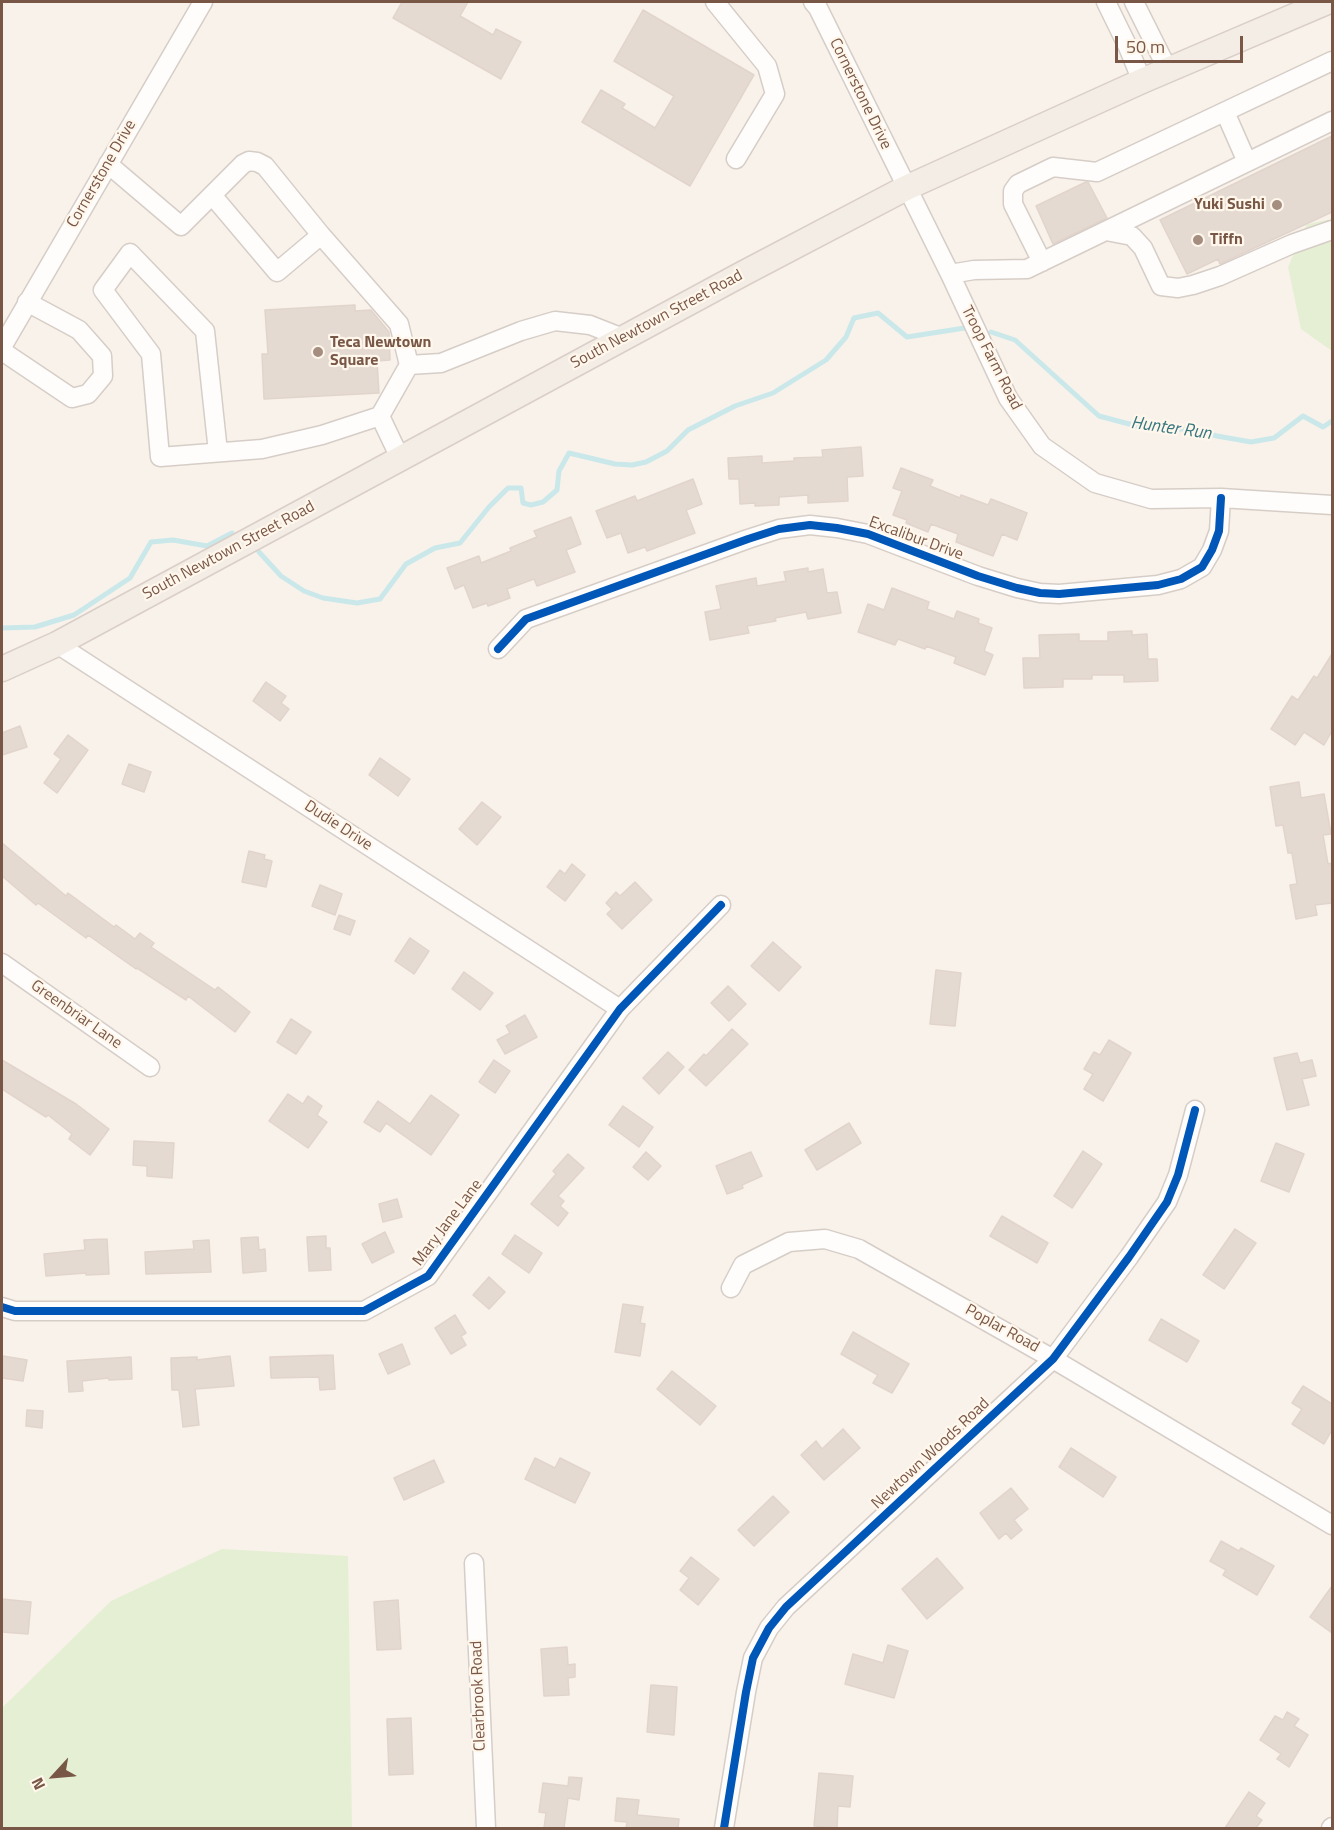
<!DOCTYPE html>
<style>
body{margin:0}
#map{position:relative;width:1334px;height:1830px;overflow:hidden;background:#f8f2ea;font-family:"Titillium Web",sans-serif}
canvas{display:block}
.frame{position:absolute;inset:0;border:3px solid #795747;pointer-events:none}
.north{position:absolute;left:24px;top:1746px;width:60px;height:60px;-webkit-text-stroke:4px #fff7ec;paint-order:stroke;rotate:244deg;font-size:16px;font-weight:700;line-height:24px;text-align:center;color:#795747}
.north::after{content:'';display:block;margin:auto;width:21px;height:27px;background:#795747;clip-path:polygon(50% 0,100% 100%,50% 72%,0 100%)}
.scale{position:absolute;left:1115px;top:36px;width:128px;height:27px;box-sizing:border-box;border:3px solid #795747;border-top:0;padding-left:8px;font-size:18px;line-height:21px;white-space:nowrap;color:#795747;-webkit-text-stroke:4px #fff7ec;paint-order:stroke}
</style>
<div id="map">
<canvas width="1334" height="1830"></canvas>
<div class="frame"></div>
<div class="north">N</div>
<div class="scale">50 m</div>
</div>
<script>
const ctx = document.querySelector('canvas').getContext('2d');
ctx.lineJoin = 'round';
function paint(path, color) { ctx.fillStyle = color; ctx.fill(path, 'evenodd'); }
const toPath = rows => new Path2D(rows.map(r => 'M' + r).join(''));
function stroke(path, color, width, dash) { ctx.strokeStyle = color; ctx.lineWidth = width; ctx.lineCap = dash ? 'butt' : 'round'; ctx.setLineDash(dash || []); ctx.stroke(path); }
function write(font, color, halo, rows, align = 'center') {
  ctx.font = font + ' "Titillium Web",sans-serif'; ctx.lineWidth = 4.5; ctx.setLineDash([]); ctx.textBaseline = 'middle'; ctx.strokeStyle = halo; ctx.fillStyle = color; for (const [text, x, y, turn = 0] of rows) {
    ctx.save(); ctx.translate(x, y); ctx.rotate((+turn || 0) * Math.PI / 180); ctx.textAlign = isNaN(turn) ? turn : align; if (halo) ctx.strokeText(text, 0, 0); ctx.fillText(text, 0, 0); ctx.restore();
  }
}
const green = toPath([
 [1332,219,1332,351,1301,329,1288,267,1307,224],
 [222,1549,348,1556,352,1828,2,1828,2,1708,111,1601]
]);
const stream = toPath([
 [991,332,1015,340,1099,416,1148,429,1190,429,1217,436,1251,442,1274,438,1303,416,1323,427,1332,421],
 [259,552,281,576,304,591,323,598,357,603,380,599,406,564,435,548,460,543,489,507,508,488,521,488,523,503,531,505,543,502,557,490,559,471,569,453,615,464,632,465,646,462,667,451,688,430,735,406,773,393,826,360,846,337,854,318,878,313,907,337,971,327],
 [2,628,35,627,74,615,130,578,151,542,173,540,207,546,232,533]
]);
const building = toPath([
 [402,2,468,2,460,16,493,35,496,29,521,42,501,79,393,18,402,2],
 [643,10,754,75,690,186,582,122,601,90,625,104,622,108,655,128,674,96,614,61,643,10],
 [1332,136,1332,212,1220,264,1218,259,1187,274,1160,220,1332,136],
 [1086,182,1088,182,1107,218,1053,244,1036,206,1086,182],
 [355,305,355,311,371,310,389,332,390,360,377,361,379,393,264,399,262,354,268,354,265,310,355,305],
 [861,447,863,476,847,477,848,501,808,503,808,495,779,497,779,505,755,506,755,503,740,504,739,479,729,479,728,458,762,456,762,463,794,461,794,458,823,457,822,450,861,447],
 [901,468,933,480,930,486,960,498,961,495,988,505,991,499,1027,513,1017,540,1002,534,993,556,956,542,958,534,931,524,928,532,906,523,907,520,893,515,902,491,893,488,901,468],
 [693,479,702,504,686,510,695,533,647,551,645,547,628,553,621,533,607,538,596,511,635,496,637,501,693,479],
 [571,517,581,544,566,550,575,572,537,586,534,579,507,589,510,598,488,606,487,603,473,608,464,585,455,589,447,568,479,556,481,563,511,551,510,548,537,537,534,531,571,517],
 [808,568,808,572,823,569,827,593,837,592,841,613,808,619,806,612,775,618,776,621,747,626,749,633,710,640,705,612,721,609,716,586,756,578,757,586,786,581,784,572,808,568],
 [892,588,929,602,927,609,954,619,957,611,979,619,978,623,992,628,984,651,993,655,985,675,954,663,956,657,926,646,925,649,898,639,895,645,858,632,868,604,884,610,892,588],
 [1132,631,1132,635,1147,634,1148,659,1157,659,1158,681,1124,682,1124,675,1092,675,1092,679,1063,679,1063,687,1024,688,1023,658,1040,658,1039,635,1079,634,1079,641,1108,641,1108,632,1132,631],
 [1332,654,1332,731,1324,745,1304,732,1295,745,1271,729,1292,696,1298,700,1314,676,1317,678,1332,654],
 [266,682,286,696,281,703,289,709,280,721,253,701,266,682],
 [20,726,27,747,2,755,2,733,20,726],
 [68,735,88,750,57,793,44,783,61,759,54,754,68,735],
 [380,758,410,779,398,796,369,775,380,758],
 [129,764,151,772,144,792,122,784,129,764],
 [1299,782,1301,798,1324,794,1331,834,1323,835,1328,864,1332,863,1332,903,1315,905,1317,915,1296,919,1290,885,1297,884,1292,853,1288,853,1283,825,1276,826,1270,787,1299,782],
 [482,802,501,817,477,845,459,829,482,802],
 [2,843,66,896,68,893,114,927,116,925,135,939,140,933,154,943,151,947,215,990,218,987,250,1012,235,1032,188,996,186,1000,137,968,136,969,88,935,86,938,38,903,36,905,2,876,2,843],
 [249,851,265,855,264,859,272,861,266,887,242,882,249,851],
 [572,864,585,875,565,901,547,887,560,870,565,874,572,864],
 [635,882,652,900,622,929,607,914,612,909,606,903,616,892,620,896,635,882],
 [320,885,342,894,335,915,312,906,320,885],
 [339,915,355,921,350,935,334,929,339,915],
 [410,938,429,951,414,974,395,961,410,938],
 [773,942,801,967,779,991,751,966,773,942],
 [936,970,961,973,955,1026,930,1024,936,970],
 [464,972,493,993,480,1010,452,989,464,972],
 [728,986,746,1004,729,1021,711,1003,728,986],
 [525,1015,537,1037,505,1054,497,1040,510,1033,506,1026,525,1015],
 [291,1019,311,1032,296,1054,277,1042,291,1019],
 [732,1029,748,1044,706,1086,689,1070,704,1054,706,1056,732,1029],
 [1109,1040,1131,1053,1103,1101,1084,1089,1093,1074,1084,1069,1094,1052,1100,1055,1109,1040],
 [668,1052,684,1067,659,1094,643,1078,668,1052],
 [1297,1053,1300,1063,1312,1060,1316,1076,1302,1079,1309,1105,1287,1110,1274,1058,1297,1053],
 [2,1060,76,1104,109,1129,90,1155,69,1139,72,1134,48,1115,46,1117,2,1089,2,1060],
 [494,1060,510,1071,495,1093,479,1082,494,1060],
 [288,1094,303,1104,308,1096,322,1106,317,1115,327,1122,308,1148,269,1121,288,1094],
 [431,1095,459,1115,431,1155,386,1123,380,1132,364,1122,378,1101,410,1124,431,1095],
 [623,1106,653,1127,639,1147,609,1125,623,1106],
 [849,1123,861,1143,817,1170,805,1150,849,1123],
 [134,1141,174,1143,172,1178,147,1176,147,1166,133,1165,134,1141],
 [1276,1143,1304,1154,1289,1192,1261,1181,1276,1143],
 [1083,1151,1102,1164,1072,1208,1054,1196,1083,1151],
 [646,1152,661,1166,648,1180,633,1167,646,1152],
 [751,1152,762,1176,742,1185,743,1188,727,1194,716,1166,751,1152],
 [568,1154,584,1168,558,1196,564,1201,560,1206,568,1213,558,1226,531,1204,556,1174,553,1171,568,1154],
 [397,1199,402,1217,383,1222,379,1204,397,1199],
 [1002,1216,1048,1243,1037,1263,990,1236,1002,1216],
 [1235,1229,1256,1243,1224,1289,1203,1275,1235,1229],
 [385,1232,394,1252,372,1263,362,1244,385,1232],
 [515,1235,542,1253,529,1273,502,1254,515,1235],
 [326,1236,326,1248,330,1248,331,1270,309,1271,307,1237,326,1236],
 [258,1237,259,1250,265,1249,266,1271,243,1273,241,1238,258,1237],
 [107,1239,109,1274,86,1275,86,1273,46,1276,44,1254,85,1250,84,1240,107,1239],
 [209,1240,211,1272,146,1274,145,1252,194,1249,193,1241,209,1240],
 [489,1277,505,1292,489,1309,473,1295,489,1277],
 [623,1304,643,1307,640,1323,645,1324,640,1356,615,1352,623,1304],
 [455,1315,466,1333,461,1336,466,1345,451,1354,435,1328,455,1315],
 [1161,1319,1199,1341,1187,1362,1149,1340,1161,1319],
 [853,1332,909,1364,892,1393,873,1383,878,1375,841,1354,853,1332],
 [402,1344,410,1364,388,1374,379,1354,402,1344],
 [333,1355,335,1389,320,1390,319,1377,271,1378,270,1357,333,1355],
 [3,1356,27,1360,23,1381,2,1378,3,1356],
 [230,1356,234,1386,195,1389,199,1425,183,1427,179,1390,172,1390,171,1358,197,1357,197,1360,230,1356],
 [131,1357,132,1379,109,1380,108,1378,82,1381,83,1391,69,1392,67,1361,131,1357],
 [672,1371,716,1406,700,1425,657,1389,672,1371],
 [1303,1386,1332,1404,1332,1430,1324,1444,1292,1424,1302,1409,1292,1403,1303,1386],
 [27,1410,43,1411,42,1428,26,1426,27,1410],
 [843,1429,860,1448,824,1480,801,1455,816,1441,822,1449,843,1429],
 [1071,1448,1116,1477,1103,1497,1059,1467,1071,1448],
 [535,1458,555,1468,560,1458,590,1473,575,1503,525,1479,535,1458],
 [434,1460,444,1482,404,1500,394,1478,434,1460],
 [1011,1488,1028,1509,1014,1520,1022,1530,1011,1539,1006,1533,999,1539,980,1513,1011,1488],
 [773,1496,789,1512,754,1546,738,1530,773,1496],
 [1221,1541,1239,1551,1241,1548,1274,1566,1257,1595,1223,1575,1226,1570,1210,1561,1221,1541],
 [691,1557,719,1579,698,1605,680,1590,689,1578,680,1571,691,1557],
 [937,1558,963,1588,927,1619,902,1589,937,1558],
 [1332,1586,1332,1633,1310,1617,1332,1586],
 [2,1599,31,1602,28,1634,2,1632,2,1599],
 [398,1600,401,1649,377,1650,374,1602,398,1600],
 [888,1645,908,1651,894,1698,845,1684,853,1654,883,1663,888,1645],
 [567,1647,568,1665,575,1664,575,1677,568,1678,569,1695,544,1696,541,1649,567,1647],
 [651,1685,677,1687,674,1735,647,1732,651,1685],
 [1287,1712,1299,1719,1294,1726,1308,1735,1289,1767,1277,1759,1281,1754,1260,1740,1275,1716,1283,1720,1287,1712],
 [411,1718,413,1774,389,1775,387,1719,411,1718],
 [819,1773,853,1776,850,1807,838,1806,837,1828,814,1826,819,1773],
 [569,1777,582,1778,579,1800,568,1798,564,1828,544,1828,546,1813,539,1812,543,1783,568,1786,569,1777],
 [1249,1792,1265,1803,1256,1816,1262,1820,1256,1828,1225,1828,1249,1792],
 [617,1798,639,1800,637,1815,679,1819,678,1828,626,1828,627,1822,615,1821,617,1798]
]);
const minor = toPath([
 [715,2,767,66,775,94,736,159],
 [813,2,818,8,950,274,1008,398,1042,446,1095,483,1151,499,1221,498,1332,505],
 [1106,2,1128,47,1142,81],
 [1134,2,1168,70],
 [1225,112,1247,162],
 [108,164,181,226,212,195,277,272,321,235,399,324,409,365,441,363,521,331,555,321,590,325,623,338],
 [212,195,243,164,249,161,257,162,265,166,321,235],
 [1106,231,1132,236,1143,248,1161,286,1178,288,1193,285,1220,276,1292,244,1332,230],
 [1042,262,1013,204,1013,191,1018,184,1053,167,1097,172,1332,61],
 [950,274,974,270,1027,269,1332,121],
 [2,347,203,2],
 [2,351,72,398,88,394,103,376,102,356,79,330,27,302],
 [218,452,205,331,130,253,103,290,151,354,160,457,262,449,322,435,380,416],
 [400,458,380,416,409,365],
 [57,644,620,1009],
 [498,649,526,619,748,539,779,529,810,525,837,528,868,534,978,576,1017,588,1040,593,1059,594,1158,585,1181,579,1202,567,1212,550,1219,531,1221,498],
 [2,963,150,1067],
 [731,1288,743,1265,789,1242,825,1239,859,1249,1053,1359,1332,1525],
 [2,1307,15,1311,364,1311,428,1276,620,1009,721,905],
 [474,1563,486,1828],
 [724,1828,746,1692,753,1658,769,1628,786,1607,1053,1359,1129,1257,1167,1202,1178,1175,1195,1110],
 [1331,1828,1332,1827]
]);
const major = toPath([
 [2,669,57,644,744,273,906,188,1142,81,1327,2]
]);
const cycleway = toPath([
 [498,649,526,619,748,539,779,529,810,525,837,528,868,534,978,576,1017,588,1040,593,1059,594,1158,585,1181,579,1202,567,1212,550,1219,531,1221,498],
 [2,1307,15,1311,364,1311,428,1276,620,1009,721,905],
 [724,1828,746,1692,753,1658,769,1628,786,1607,1053,1359,1129,1257,1167,1202,1178,1175,1195,1110]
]);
const markers = [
 [1277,205,6,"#a58d80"],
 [1198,240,6,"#a58d80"],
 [318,352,6,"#a58d80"]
];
const streetNames = [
 ["Cornerstone Drive",860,94,64],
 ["Cornerstone Drive",102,174,-60],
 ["South Newtown Street Road",657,320,-28],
 ["Troop Farm Road",991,358,63],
 ["Excalibur Drive",916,539,20],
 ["South Newtown Street Road",229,551,-28],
 ["Dudie Drive",338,826,33],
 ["Greenbriar Lane",76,1015,35],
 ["Mary Jane Lane",448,1223,-53],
 ["Poplar Road",1002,1329,29],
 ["Newtown Woods Road",931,1454,-43],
 ["Clearbrook Road",479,1696,-92]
];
const poiNames = [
 ["Yuki Sushi",1265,205,"right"],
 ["Tiffn",1210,240],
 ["Teca Newtown",330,343],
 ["Square",330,361]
];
const waterNames = [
 ["Hunter Run",1171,429,8]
];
paint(green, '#e5efd3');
stroke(stream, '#cae8ea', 5);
paint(building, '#e5dad1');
stroke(building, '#e1d4cc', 1.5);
stroke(minor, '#d6cdc7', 21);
stroke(major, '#dacfc8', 27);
stroke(minor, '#fefdfc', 18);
stroke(major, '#f3ede5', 24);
stroke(cycleway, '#0057b8', 8);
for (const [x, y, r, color] of markers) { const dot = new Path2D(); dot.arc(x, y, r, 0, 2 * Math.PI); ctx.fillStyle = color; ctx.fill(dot); stroke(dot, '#fff7ec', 2); }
write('16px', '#795747', '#fff7ec', streetNames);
write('bold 16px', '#795747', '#fff7ec', poiNames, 'left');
write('italic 18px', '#397780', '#fff7ec', waterNames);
</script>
